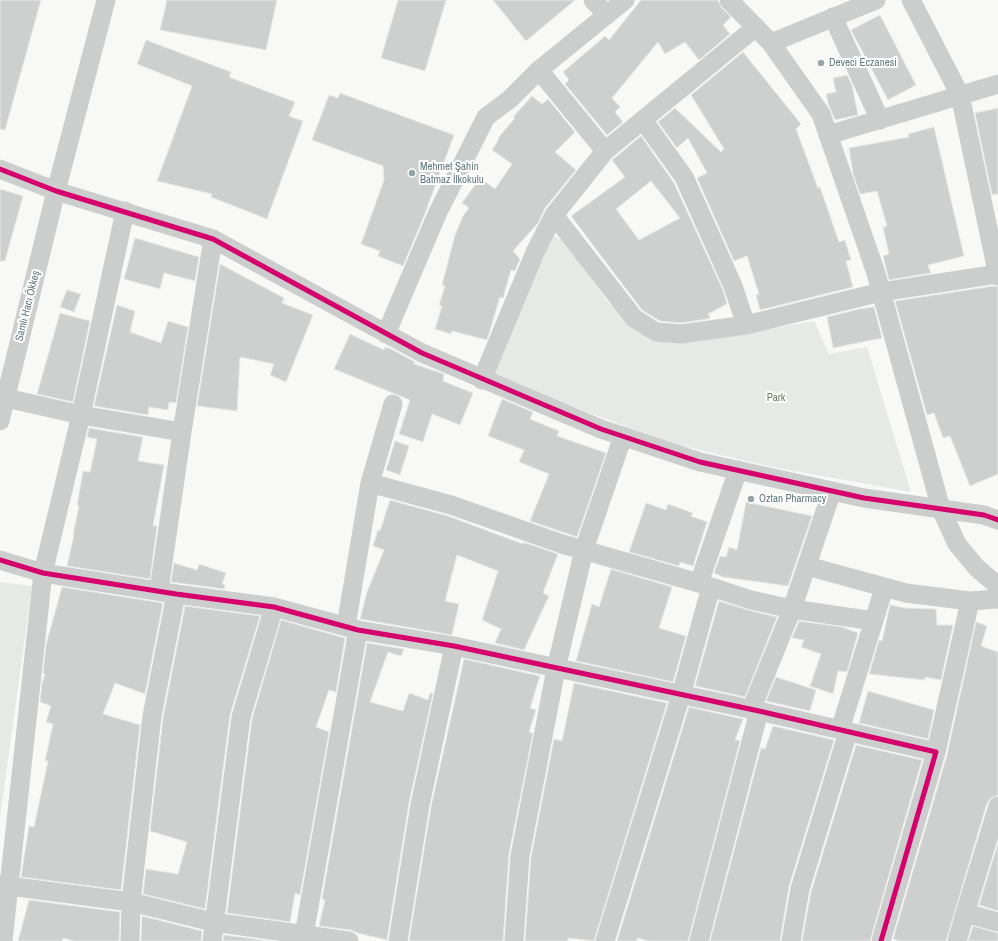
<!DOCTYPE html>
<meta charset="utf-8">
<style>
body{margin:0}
canvas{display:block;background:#f8f8f7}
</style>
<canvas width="998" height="941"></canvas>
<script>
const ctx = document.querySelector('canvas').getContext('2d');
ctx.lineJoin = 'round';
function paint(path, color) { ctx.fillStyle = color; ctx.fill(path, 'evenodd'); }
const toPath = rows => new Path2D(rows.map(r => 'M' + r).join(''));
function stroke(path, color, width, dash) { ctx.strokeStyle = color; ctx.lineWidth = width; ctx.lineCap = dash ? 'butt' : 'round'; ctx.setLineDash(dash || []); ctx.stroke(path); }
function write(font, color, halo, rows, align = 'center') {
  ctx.font = font + ' "Archivo Narrow",sans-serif'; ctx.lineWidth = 4; ctx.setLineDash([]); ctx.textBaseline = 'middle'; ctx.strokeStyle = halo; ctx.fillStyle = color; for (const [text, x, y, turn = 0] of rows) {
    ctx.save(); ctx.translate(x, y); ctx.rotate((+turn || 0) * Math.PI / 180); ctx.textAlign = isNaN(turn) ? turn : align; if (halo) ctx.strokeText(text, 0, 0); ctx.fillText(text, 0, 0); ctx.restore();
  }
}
const green = toPath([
 [551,233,569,246,607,301,648,339,702,341,814,321,829,354,867,347,911,492,772,467,666,442,489,374],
 [0,582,32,586,0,818]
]);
const building = toPath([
 [0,0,41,0,5,130,0,129,0,0],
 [167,0,277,0,266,50,160,30,167,0],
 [398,0,446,0,425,71,381,58,398,0],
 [493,0,575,0,526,41,493,0],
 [641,0,718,0,721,7,731,17,723,25,730,34,699,60,685,42,665,54,658,42,612,98,620,107,615,112,623,122,607,135,565,84,569,80,563,72,605,36,609,40,641,0],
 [880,15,916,85,888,100,851,30,880,15],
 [146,40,231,72,229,77,295,102,289,116,303,121,267,219,211,197,212,194,157,181,192,86,137,64,146,40],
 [743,52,801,124,796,129,818,188,820,187,839,242,845,240,851,260,846,261,853,287,760,310,756,295,759,294,747,256,734,261,697,178,707,173,688,138,677,148,658,122,675,108,721,152,724,149,691,95,743,52],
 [847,75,852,85,858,115,835,120,829,106,826,94,836,92,833,78,847,75],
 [340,93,454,135,424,216,403,266,378,256,380,251,361,244,384,180,383,166,312,140,329,95,338,98,340,93],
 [532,96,542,104,548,99,575,132,555,152,576,170,545,208,538,223,513,251,520,259,515,271,511,270,503,298,500,297,487,340,452,331,451,334,435,329,442,306,439,305,445,286,442,285,455,235,463,216,469,208,462,203,480,178,495,189,512,164,492,150,499,139,498,138,515,118,513,117,532,96],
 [998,108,998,194,992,195,975,113,998,108],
 [934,127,964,256,928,265,931,273,889,280,883,256,889,254,883,227,887,226,877,191,860,194,853,174,849,148,909,137,908,134,934,127],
 [641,136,674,183,723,290,727,304,708,314,710,318,707,319,681,323,660,321,642,310,571,216,625,177,612,160,641,136],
 [651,181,680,218,639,240,616,209,651,181],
 [0,189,23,196,5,261,0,261,0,189],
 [135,238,199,257,195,281,164,273,160,289,124,279,135,238],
 [220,264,284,298,282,303,313,315,286,382,270,375,274,364,240,357,237,411,197,406,220,264],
 [994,286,998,287,998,474,970,486,950,436,943,438,934,413,927,415,895,301,994,286],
 [67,290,81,294,74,312,60,307,67,290],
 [117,305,135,311,130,332,161,343,168,321,188,327,176,403,169,402,168,410,149,407,148,415,94,406,117,305],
 [874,307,882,338,833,348,827,317,859,309,874,307],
 [60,313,90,321,73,402,37,394,60,313],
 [350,334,384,350,385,347,393,350,415,362,414,364,444,374,443,381,473,393,460,425,432,414,423,442,399,434,410,400,334,369,350,334],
 [502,399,533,412,530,419,559,431,557,436,606,453,577,537,530,521,549,474,519,462,524,450,488,436,502,399],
 [89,428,143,437,138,461,164,465,153,526,157,526,150,579,67,566,74,535,73,535,79,506,77,506,83,471,90,472,97,439,87,437,89,428],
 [395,441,409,446,400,475,386,470,395,441],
 [390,500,448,516,523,544,523,542,558,554,543,593,549,596,524,650,495,643,501,629,482,620,498,571,457,555,445,601,459,604,452,635,360,619,367,592,384,550,373,546,378,530,380,531,390,500],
 [746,502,812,516,788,586,723,577,714,573,720,556,726,557,729,547,737,550,746,502],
 [646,503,666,510,668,504,693,513,691,516,707,522,693,566,680,562,679,566,629,552,646,503],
 [174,563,197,570,199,564,226,573,222,584,225,585,224,589,171,582,174,563],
 [611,569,672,587,659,628,686,636,673,682,576,661,592,604,599,607,611,569],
 [62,587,163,603,145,694,115,683,103,714,140,725,121,890,21,877,29,826,34,827,48,761,45,761,53,724,46,722,51,706,40,702,42,683,45,674,43,673,46,645,62,587],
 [719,601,748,610,777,617,745,697,695,686,719,601],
 [890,605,905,608,936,609,937,625,953,625,941,680,925,677,925,680,869,674,879,640,882,641,890,605],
 [185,606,260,616,230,715,205,909,143,894,146,869,178,874,187,842,150,831,163,718,185,606],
 [281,620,345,638,336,692,329,690,316,727,329,732,300,895,295,893,290,922,227,913,252,719,281,620],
 [799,621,842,627,858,633,847,672,838,671,833,694,810,686,821,654,801,647,804,640,792,638,799,621],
 [976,622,987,626,981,646,998,652,998,795,991,798,987,803,946,941,900,941,893,939,947,755,976,622],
 [367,643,404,649,401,656,388,652,370,702,403,711,409,693,428,700,430,693,433,693,409,803,387,940,357,933,351,930,319,926,325,900,322,899,367,643],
 [464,659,540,676,530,708,536,710,529,732,533,733,509,854,503,941,409,941,431,807,464,659],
 [776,677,816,690,810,711,766,701,776,677],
 [574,683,667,703,594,941,568,938,568,941,525,941,531,857,554,739,562,741,574,683],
 [868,691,934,710,928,739,859,723,868,691],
 [689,707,743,719,735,740,740,741,688,941,649,941,637,938,637,941,617,941,689,707],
 [773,726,834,740,789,886,780,941,710,941,761,748,765,749,773,726],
 [856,745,922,760,870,941,802,941,811,892,856,745],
 [998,843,998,911,979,905,998,843],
 [29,900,120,912,119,941,74,941,63,938,62,941,18,941,29,900],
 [142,916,202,931,201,941,141,941,142,916],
 [973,926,998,933,998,941,968,941,973,926],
 [224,935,270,941,223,941,224,935]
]);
const minor = toPath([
 [593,0,607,15],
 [729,0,771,43,821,114,876,273,941,509,957,544,977,568,998,586],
 [911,0,960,95,998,276],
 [833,17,880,120],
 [771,43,876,0],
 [539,70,605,151],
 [643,120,684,177,733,286,746,325],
 [828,135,998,84],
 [0,169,56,191,213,239,422,353,601,429,700,462,864,498,984,515,998,520],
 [554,215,634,318,656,332,681,334,746,325,881,292,998,274],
 [386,334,438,212,486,117,510,99,539,70,625,0],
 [482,380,536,250,554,215,605,151,756,27],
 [6,398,81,415,182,432],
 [0,421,56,191,106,0],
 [370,483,451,505,562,544,699,583,751,600,792,609,874,621],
 [0,560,43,573,176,594,274,607,358,630,454,646,759,711,936,752,881,941],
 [807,566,906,593,970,601,998,599],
 [699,583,738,470],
 [159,590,182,432,213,239],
 [346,626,370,483,393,404],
 [751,710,792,609,832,491],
 [840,730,884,588],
 [936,752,970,601],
 [0,885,131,902,213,922,349,941],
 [965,913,998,806],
 [3,941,43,573,81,415,125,211],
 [130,941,131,902,152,716,176,594],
 [212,941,241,717,274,607],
 [303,941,358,630],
 [398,941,420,805,454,646],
 [514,941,520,856,556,669,584,550,623,436],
 [605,941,681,695,711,587],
 [699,941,759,711],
 [791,941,800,889,848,732],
 [957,941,965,913,998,922]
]);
const cycleway = toPath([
 [0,169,56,191,213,239,422,353,601,429,700,462,864,498,984,515,998,520],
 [0,560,43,573,176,594,274,607,358,630,454,646,759,711,936,752,881,941]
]);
const markers = [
 [821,63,4,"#97a5aa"],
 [412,173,4,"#97a5aa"],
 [751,499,4,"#97a5aa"]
];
const poiNames = [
 ["Deveci Eczanesi",829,63],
 ["Mehmet Şahin",420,167],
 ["Batmaz İlkokulu",420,180],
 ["Oztan Pharmacy",759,499]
];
const streetNames = [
 ["Samlı Hacı Ökkeş",28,306,-76]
];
const parkNames = [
 ["Park",776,398]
];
paint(green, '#e7eae4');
paint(building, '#ced0d0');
stroke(building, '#e7e7e6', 1);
stroke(minor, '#cccece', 19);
stroke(cycleway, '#d6006c', 5);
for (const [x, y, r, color] of markers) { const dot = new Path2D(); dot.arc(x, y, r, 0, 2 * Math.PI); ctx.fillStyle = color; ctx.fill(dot); stroke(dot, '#fff', 1.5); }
write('11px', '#637981', '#fff', poiNames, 'left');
write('11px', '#637981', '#fff', streetNames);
write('11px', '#6a7962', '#fff', parkNames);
</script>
